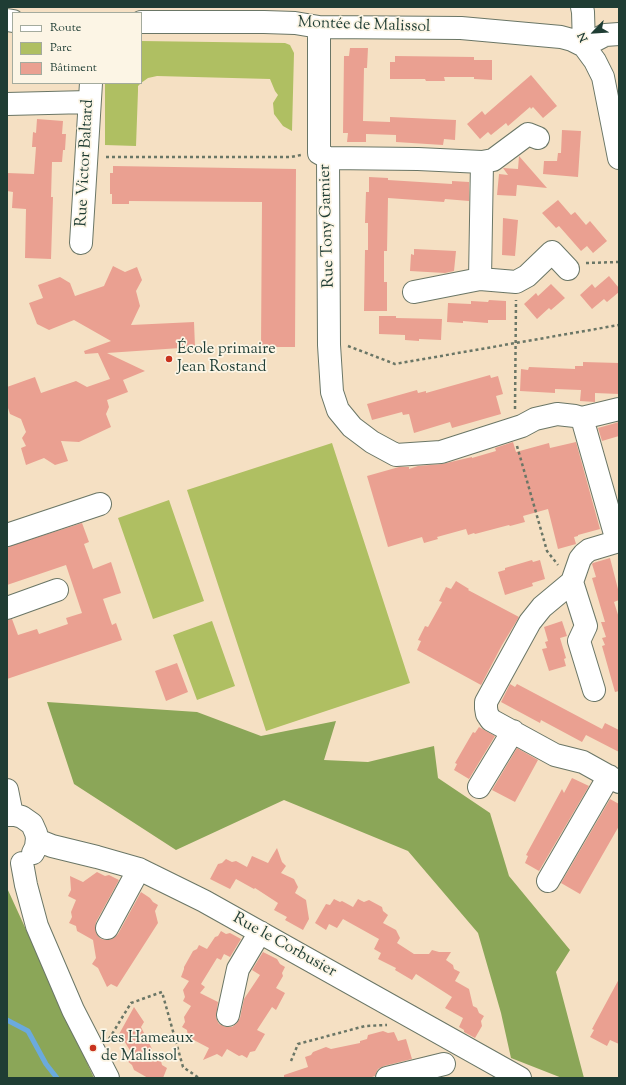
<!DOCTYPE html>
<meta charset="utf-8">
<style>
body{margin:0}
#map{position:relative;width:626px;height:1085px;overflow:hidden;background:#f5e0c3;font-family:"Sorts Mill Goudy",serif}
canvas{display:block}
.frame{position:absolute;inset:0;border:8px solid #1f3d34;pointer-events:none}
.legend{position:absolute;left:12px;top:12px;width:130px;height:72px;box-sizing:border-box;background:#fcf5e5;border:1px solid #a4ab9e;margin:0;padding:5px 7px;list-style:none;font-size:12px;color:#1f3d34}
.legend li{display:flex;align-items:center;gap:8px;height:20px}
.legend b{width:20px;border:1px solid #a4ab9e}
.north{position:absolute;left:574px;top:12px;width:40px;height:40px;-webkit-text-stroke:3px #fcf5e5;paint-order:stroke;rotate:245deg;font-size:11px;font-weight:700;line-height:16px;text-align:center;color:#1f3d34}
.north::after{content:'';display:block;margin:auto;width:14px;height:18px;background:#1f3d34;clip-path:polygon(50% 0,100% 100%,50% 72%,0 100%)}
</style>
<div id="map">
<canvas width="626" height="1085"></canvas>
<div class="frame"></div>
<ul class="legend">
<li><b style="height:5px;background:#fff"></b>Route</li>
<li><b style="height:11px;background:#afbf62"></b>Parc</li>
<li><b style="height:11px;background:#eaa091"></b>Bâtiment</li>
</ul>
<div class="north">N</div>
</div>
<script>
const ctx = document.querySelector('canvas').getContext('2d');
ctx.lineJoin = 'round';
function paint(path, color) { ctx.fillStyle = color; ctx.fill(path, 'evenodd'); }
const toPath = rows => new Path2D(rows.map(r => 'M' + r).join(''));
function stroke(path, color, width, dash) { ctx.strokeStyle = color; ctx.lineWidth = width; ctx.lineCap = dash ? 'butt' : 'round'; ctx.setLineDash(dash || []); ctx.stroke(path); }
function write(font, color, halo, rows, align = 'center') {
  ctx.font = font + ' "Sorts Mill Goudy",serif'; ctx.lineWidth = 3.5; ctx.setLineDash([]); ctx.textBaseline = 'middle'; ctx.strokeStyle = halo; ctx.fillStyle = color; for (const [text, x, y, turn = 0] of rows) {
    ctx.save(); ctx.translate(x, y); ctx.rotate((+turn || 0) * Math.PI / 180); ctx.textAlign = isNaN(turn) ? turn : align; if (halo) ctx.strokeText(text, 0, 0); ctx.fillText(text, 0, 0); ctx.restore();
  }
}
const green = toPath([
 [141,41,285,43,290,45,294,53,292,131,283,126,274,114,273,103,278,95,275,91,270,79,157,76,148,78,141,83],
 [105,83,141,83,138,86,138,91,136,146,105,145],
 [332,443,410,683,266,731,187,490],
 [169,500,204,601,153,619,118,518],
 [212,621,235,686,197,700,173,635]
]);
const forest = toPath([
 [47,702,197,712,261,736,336,721,324,760,368,762,434,746,438,778,490,813,509,876,570,950,556,972,584,1078,562,1078,511,1058,501,1013,478,933,408,851,284,800,176,850,74,784],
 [7,888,94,1078,7,1078]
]);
const stream = toPath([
 [7,1020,28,1031,46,1064,57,1078]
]);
const building = toPath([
 [350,48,368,48,367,68,364,68,363,121,390,122,390,117,456,120,455,140,444,139,443,145,396,142,396,135,366,134,366,142,347,142,348,133,343,133,344,56,349,56],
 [395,56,474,57,474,60,492,60,492,80,474,79,474,77,444,77,445,81,426,81,425,79,390,79,390,62,395,62],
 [531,75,557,106,543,118,533,107,531,109,530,107,508,126,506,123,491,135,488,132,480,139,467,124,482,111,485,115],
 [37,119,63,121,62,134,66,134,65,150,63,150,62,162,52,162,51,197,53,197,51,259,25,258,26,209,12,208,13,192,7,191,7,173,34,174,36,147,32,147,33,132,36,133],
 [562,130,581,131,578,177,543,174,544,161,557,161,558,153,561,153],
 [519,156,547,188,517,185,516,196,497,195,499,174,508,175,503,168,518,169],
 [113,166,296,169,295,347,261,347,262,202,129,201,129,204,112,204,112,194,110,194,110,173,113,173],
 [369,177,388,178,388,180,452,184,452,181,469,182,469,201,445,199,444,202,388,198,387,251,384,251,384,282,387,282,387,311,364,311,365,250,368,250,368,223,365,223,366,192,369,192],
 [558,200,571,215,575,212,586,225,590,221,607,241,593,253,587,246,581,251,559,226,556,228,542,213],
 [503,218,518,220,515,256,502,255],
 [414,249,456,251,454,271,445,273,410,271,411,254,414,255],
 [113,266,125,272,137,267,142,280,136,291,140,306,131,325,194,322,195,347,107,353,145,371,123,380,128,392,107,400,109,407,106,414,111,427,79,442,61,441,68,461,55,465,44,458,26,465,21,448,26,446,22,438,26,432,21,419,10,414,7,405,7,387,35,377,41,393,76,381,87,387,110,379,98,353,85,354,84,351,111,341,74,320,49,330,37,324,29,303,43,298,38,285,60,277,70,283,75,296,104,286],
 [609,276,619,288,619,292,607,302,604,299,592,309,580,295,592,284,595,288],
 [551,284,565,298,551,310,549,308,537,319,524,304,536,293,538,296],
 [489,300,506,301,506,320,488,320,488,323,463,321,463,323,447,322,448,303,471,304,471,301,488,302],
 [379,316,396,316,396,318,442,319,441,340,419,339,419,341,405,340,405,335,379,334],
 [583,362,619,363,619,394,595,393,595,402,580,401,581,390,555,389,555,393,520,391,521,369,528,370,529,367,575,369,575,366,583,366],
 [490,375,491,378,498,376,503,394,496,396,501,414,452,428,450,422,414,433,409,414,403,415,402,412,372,420,367,404,417,390,418,393,426,391,426,393],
 [619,422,619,436,602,441,598,428],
 [513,442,516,452,549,443,550,448,576,442,600,529,578,535,578,536,574,537,576,544,558,549,548,509,523,516,525,522,510,526,509,525,475,534,474,533,468,535,466,529,437,537,438,539,424,543,422,537,388,547,367,476,399,467,409,467,409,469,418,466,442,464,472,457,472,458,496,451,495,448],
 [82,523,89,542,84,544,93,569,111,562,121,593,103,599,112,625,116,623,122,640,7,679,7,620,12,619,18,635,37,629,39,634,68,624,66,618,82,613,66,565,7,585,7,547],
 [610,558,619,593,619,600,614,602,619,618,619,691,615,692,602,646,605,645,602,638,606,637,601,622,605,622,592,578,596,577,592,564,593,563],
 [532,560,533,562,540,560,545,579,532,583,533,586,505,595,498,572,505,570,505,568],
 [456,581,469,589,468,590,519,617,502,645,481,685,417,650,421,641,418,640,425,626,428,627,442,602,439,601,446,587,451,589],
 [562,621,567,636,560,638,566,658,564,659,566,666,549,671,542,649,547,648,545,642,548,641,544,627],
 [177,663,188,692,166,701,155,671],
 [510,684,515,687,517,684,602,729,605,723,619,730,619,752,586,735,582,742,541,720,540,723,501,702],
 [479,727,495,736,469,779,454,770,457,764,455,763,473,732,475,733],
 [517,748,538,760,515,802,492,790],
 [572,778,589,786,539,871,525,863,528,856,526,855,562,789,564,793],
 [610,799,619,804,619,826,580,894,561,883],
 [277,848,282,862,286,866,281,873,294,879,298,887,295,893,306,900,309,919,303,930,285,920,287,917,274,910,278,903,255,888,254,889,236,879,230,889,210,879,218,864,222,863,226,859,232,862,236,861,247,867,252,856,268,863],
 [97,872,105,876,109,875,119,880,96,922,95,929,97,935,101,939,108,940,114,938,118,934,141,892,150,898,153,902,158,905,155,911,158,923,117,987,111,984,107,987,98,968,92,964,96,958,93,940,77,931,76,926,69,923,72,917,71,912,76,900,68,896,71,890,70,876,83,882],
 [334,899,340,902,342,901,353,907,358,899,364,902,369,900,382,907,383,911,388,915,383,923,396,930,400,938,397,943,414,954,429,954,432,950,439,952,451,952,446,960,453,965,454,969,460,972,455,981,469,989,473,1006,477,1008,479,1013,484,1016,481,1021,482,1026,475,1038,464,1032,464,1030,459,1027,463,1018,445,1008,452,997,416,974,412,980,395,970,396,968,378,959,381,953,374,949,379,939,343,919,337,928,329,924,326,930,315,923,326,904,330,905],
 [221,931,226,934,230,933,241,939,230,957,224,954,221,960,217,958,201,984,205,987,200,993,218,1002,216,1018,219,1024,226,1027,232,1027,237,1023,240,1018,244,999,260,975,252,970,263,952,277,959,280,964,285,967,282,973,283,976,276,988,285,993,276,1010,272,1007,257,1030,265,1034,255,1051,250,1052,247,1058,242,1055,239,1056,227,1049,222,1057,217,1054,203,1060,209,1048,188,1037,187,1030,182,1027,185,1022,184,1017,191,1006,183,1001,185,997,183,990,189,981,181,977,184,969,184,967,193,951,197,949,199,945,207,949,215,937,218,936],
 [619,979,619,1044,610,1040,607,1046,590,1037,594,1030,592,1029],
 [134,1007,144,1022,141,1027,152,1049,149,1053,161,1061,162,1065,167,1068,163,1078,148,1078,134,1070,132,1065,126,1060,131,1052,123,1039,118,1036],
 [383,1031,388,1033,394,1032,398,1041,406,1039,412,1059,384,1066,378,1069,375,1076,369,1078,284,1078,284,1075,308,1067,305,1057,311,1055,313,1052,326,1047,331,1049,360,1043,360,1041,367,1039,368,1035]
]);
const path = toPath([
 [106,157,291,157,301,155],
 [586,263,619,262],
 [348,346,395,364,619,325],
 [515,409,516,300],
 [517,446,547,551,558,565],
 [109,1039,131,1003,162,992,183,1067,199,1078],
 [291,1061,298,1044,365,1026,387,1025]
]);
const minor = toPath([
 [582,7,583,12,584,46],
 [7,20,13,21],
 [141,22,264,22,295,23,319,27,461,28,561,37,572,40,584,46,595,61,603,77,619,158],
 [319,27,319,153,328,158,329,345,332,392,338,410,352,427,372,442,396,455,441,452,522,426,535,419,557,414,575,416,582,418,619,409],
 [584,46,605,35,619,34],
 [7,104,89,102],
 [328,158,418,159,482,162,493,160,528,134,538,138],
 [81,243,91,83],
 [480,279,482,162],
 [414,292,480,279,516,282,527,276,552,252,568,269],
 [582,418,617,541],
 [7,535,100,504],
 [619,541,589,550,584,554,580,559,572,582,542,607,530,622,486,702,486,708,487,714,491,720,555,755,583,762,619,782],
 [572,582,586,626,579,641,594,690],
 [7,608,57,590],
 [479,787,513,731],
 [7,790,12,815],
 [7,815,15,815,22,817,32,824,36,833,37,838,36,847,33,853],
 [37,840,52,846,97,857,139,869,204,901,520,1078],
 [22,863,26,885,37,926,73,1010,108,1078],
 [548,881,609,776],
 [107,928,139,869],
 [228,1015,238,969,260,932],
 [387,1078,444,1064]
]);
const markers = [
 [169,359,4,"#c8321e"],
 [93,1048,4,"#c8321e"]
];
const streetNames = [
 ["Montée de Malissol",364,26,2],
 ["Rue Victor Baltard",86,163,-87],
 ["Rue Tony Garnier",328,226,-92],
 ["Rue le Corbusier",284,946,29]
];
const poiNames = [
 ["École primaire",177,350],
 ["Jean Rostand",177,368],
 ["Les Hameaux",101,1039],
 ["de Malissol",101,1057]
];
paint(green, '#afbf62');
paint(forest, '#8ba658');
stroke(stream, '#6baade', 5);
paint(building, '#eaa091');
stroke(minor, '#6a7666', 24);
stroke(path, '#6a7666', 2.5, [3, 3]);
stroke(minor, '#fff', 22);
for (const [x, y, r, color] of markers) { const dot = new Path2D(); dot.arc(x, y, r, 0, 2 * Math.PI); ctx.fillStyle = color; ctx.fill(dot); stroke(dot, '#fcf5e5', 1.5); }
write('16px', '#1f3d34', '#fcf5e5', streetNames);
write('16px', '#1f3d34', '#fcf5e5', poiNames, 'left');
</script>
